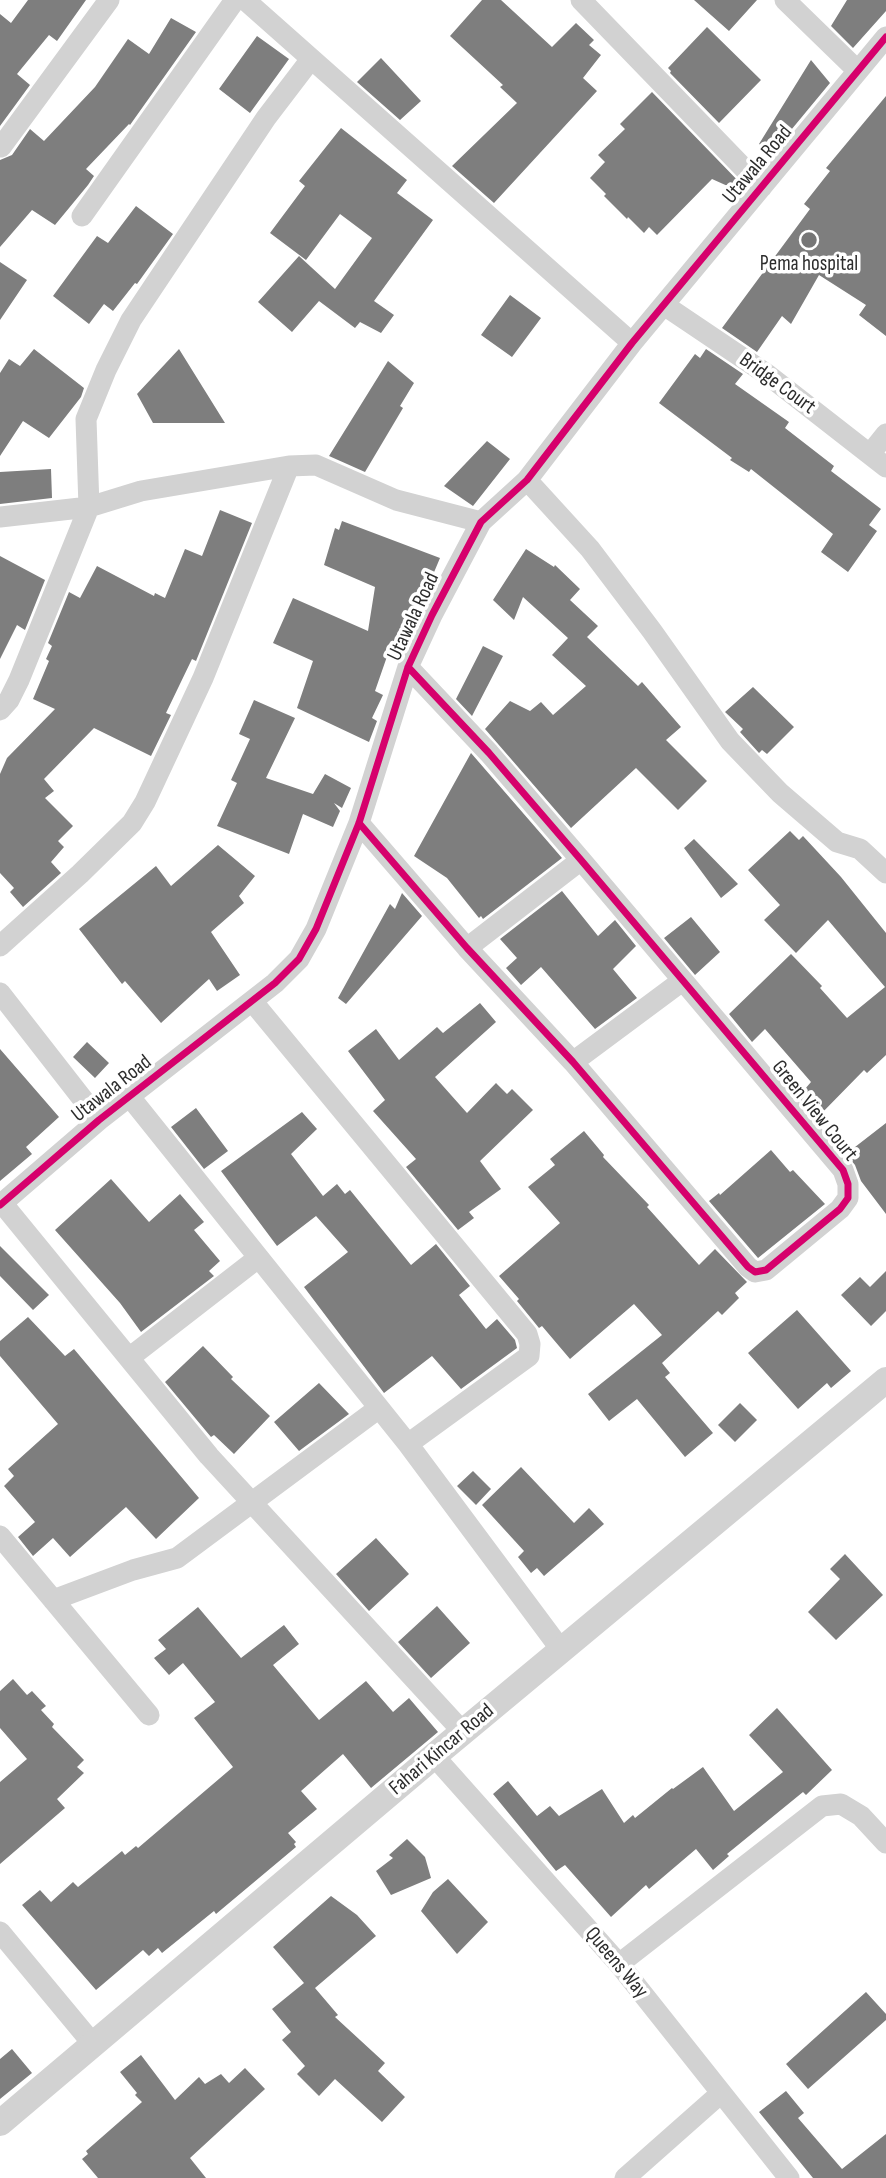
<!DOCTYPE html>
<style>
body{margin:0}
canvas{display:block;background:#fff}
</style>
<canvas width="886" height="2178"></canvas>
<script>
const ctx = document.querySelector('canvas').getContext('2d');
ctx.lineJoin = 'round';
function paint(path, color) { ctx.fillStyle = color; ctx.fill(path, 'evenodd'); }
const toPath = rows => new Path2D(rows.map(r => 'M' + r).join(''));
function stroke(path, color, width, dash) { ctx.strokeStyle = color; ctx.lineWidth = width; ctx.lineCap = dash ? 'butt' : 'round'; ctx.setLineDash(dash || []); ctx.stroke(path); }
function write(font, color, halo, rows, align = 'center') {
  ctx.font = font + ' "Sofia Sans Condensed",sans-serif'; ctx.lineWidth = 7; ctx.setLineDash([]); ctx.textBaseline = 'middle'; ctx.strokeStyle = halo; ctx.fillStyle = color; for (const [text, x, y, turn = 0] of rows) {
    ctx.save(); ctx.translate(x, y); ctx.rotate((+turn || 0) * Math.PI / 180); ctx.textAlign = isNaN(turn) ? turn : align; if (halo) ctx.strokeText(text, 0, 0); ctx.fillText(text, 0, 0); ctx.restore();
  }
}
const building = toPath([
 [28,0,86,0,57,41,49,35,17,74,30,85,0,126,0,14,11,23],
 [482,0,501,0,552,47,576,23,594,40,589,45,601,55,583,78,597,91,494,203,452,166,517,103,500,87,503,85,450,36],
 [694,0,757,0,729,31],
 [847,0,886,0,886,11,853,48,831,26],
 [171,18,196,32,130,125,129,124,86,169,94,176,88,185,55,225,32,210,0,247,0,160,12,155,30,129,44,141,95,87,128,39,149,54],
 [707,27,761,80,719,123,670,73,671,71,668,68],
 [257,36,289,59,250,113,219,89],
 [381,58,421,101,400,120,357,82],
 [811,60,830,83,772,153,759,144],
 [652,92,744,187,741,192,712,179,657,235,649,227,644,233,628,217,627,219,604,196,606,194,590,178,605,162,598,155,625,129,620,124],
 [886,96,886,336,859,315,866,305,819,275,791,324,782,316,757,352,722,328,810,209,804,204,830,171,826,168],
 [341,128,407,180,397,193,433,220,374,301,394,315,381,333,360,322,355,328,319,301,292,332,258,302,299,256,335,289,372,238,340,214,306,260,270,233,305,186,299,181],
 [136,206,173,234,137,284,135,283,113,311,104,304,89,324,53,296,97,236,108,243],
 [0,262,27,280,0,320],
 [510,295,541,318,512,357,481,335],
 [34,349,84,388,81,397,49,438,23,421,0,456,0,373,9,359,20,366],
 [179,349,225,423,153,423,137,394],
 [706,349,743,374,735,384,789,422,785,428,834,466,831,471,881,509,869,525,877,531,848,572,821,552,833,534,751,469,749,472,730,460,732,458,659,403,695,354,700,358],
 [388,361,414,383,400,406,403,408,365,472,329,456],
 [487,441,510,459,473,506,444,486],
 [51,469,52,498,0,504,0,472],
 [220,510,252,523,196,661,192,659,166,713,171,715,151,756,94,728,44,779,54,791,45,798,73,826,58,841,64,847,51,862,61,873,23,907,10,892,14,888,0,873,0,774,7,758,55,709,33,699,49,661,46,659,52,646,48,643,69,592,80,598,97,566,154,596,155,593,165,598,185,549,202,556],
 [342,521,440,558,401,651,391,645,375,691,383,695,372,718,377,721,369,742,297,708,313,661,273,643,293,598,368,631,375,587,324,565,335,528,339,530],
 [526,549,554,567,555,565,580,589,570,600,598,626,587,637,638,686,642,682,681,727,666,740,707,781,678,810,636,768,571,828,485,729,510,701,530,711,541,702,553,715,586,686,552,655,568,638,523,597,514,620,493,600],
 [0,556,45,580,25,630,17,625,0,659],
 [483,646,503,656,472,716,456,699],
 [753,687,794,727,767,754,762,750,759,753,740,732,743,729,725,712],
 [254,700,295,718,266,778,313,794,325,774,351,788,342,808,334,803,340,811,333,827,303,814,289,854,217,826,237,783,231,780,250,739,239,734],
 [471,753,562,858,483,919,481,916,479,918,447,878,414,856],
 [790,831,799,840,803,836,841,877,886,933,886,1055,867,1073,864,1070,817,1118,798,1097,811,1082,765,1029,752,1042,729,1014,791,954,822,986,820,988,847,1018,885,987,828,920,796,953,764,920,780,905,748,870],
 [694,839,738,884,721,898,684,848],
 [218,845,255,876,239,896,244,903,211,932,240,975,217,991,209,979,161,1023,125,981,122,984,79,929,156,866,171,886],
 [562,891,598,936,615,920,636,946,613,969,637,998,595,1029,541,967,521,985,506,968,517,958,500,939],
 [402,893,422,916,346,1004,338,998,390,904,395,909],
 [691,917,720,952,695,975,664,938],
 [480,1003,496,1022,435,1077,467,1113,496,1083,507,1094,512,1089,533,1110,480,1161,501,1189,469,1212,474,1218,458,1230,406,1167,416,1159,373,1111,385,1100,348,1051,376,1029,399,1060,437,1027,443,1033],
 [87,1042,109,1063,95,1078,73,1057],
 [0,1049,59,1117,26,1147,32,1154,0,1181],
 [196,1108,228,1151,204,1169,171,1127],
 [302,1112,317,1129,291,1154,323,1196,337,1184,345,1194,350,1190,411,1265,436,1244,470,1286,459,1295,486,1329,497,1319,515,1340,517,1348,461,1389,432,1356,384,1393,304,1287,348,1252,316,1216,277,1246,221,1171],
 [886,1123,886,1214,861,1181,855,1165,846,1154],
 [584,1131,604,1155,603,1157,649,1205,647,1207,699,1265,715,1249,747,1282,735,1293,739,1298,722,1315,718,1311,662,1363,670,1373,665,1377,713,1433,685,1457,637,1399,609,1421,588,1394,662,1335,634,1304,570,1359,542,1326,539,1328,517,1301,519,1299,499,1276,560,1223,528,1187,555,1165,550,1159],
 [771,1150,790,1172,793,1170,825,1204,758,1258,709,1201,719,1193,720,1195],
 [111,1179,149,1222,180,1194,204,1222,194,1230,220,1261,209,1271,214,1276,141,1332,120,1303,55,1230],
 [0,1246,49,1295,33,1310,0,1276],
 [886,1271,886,1311,871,1326,841,1295,860,1277,870,1287],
 [797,1310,851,1371,831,1388,827,1383,798,1409,748,1353],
 [28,1317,65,1356,74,1349,199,1498,156,1539,126,1507,70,1557,53,1538,33,1556,18,1537,35,1522,4,1486,14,1476,8,1469,58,1424,0,1356,0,1341],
 [203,1346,233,1377,231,1379,270,1416,234,1454,214,1435,211,1437,165,1382],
 [319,1383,349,1414,299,1451,274,1422],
 [740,1403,757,1420,735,1442,718,1425],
 [521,1467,574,1523,589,1508,604,1524,544,1576,537,1568,531,1573,518,1557,524,1551,482,1505],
 [473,1471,491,1489,476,1505,457,1486],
 [376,1538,409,1574,369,1611,336,1574],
 [845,1554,883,1595,836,1640,808,1612,840,1579,830,1569],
 [437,1606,470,1643,431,1678,398,1642],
 [198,1607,241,1658,284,1625,299,1644,273,1665,319,1720,366,1681,393,1712,409,1698,438,1732,371,1788,343,1754,301,1791,317,1809,288,1833,296,1842,294,1844,296,1847,216,1914,214,1911,162,1953,158,1948,149,1956,143,1950,96,1990,22,1905,40,1890,51,1902,73,1882,78,1887,122,1851,125,1855,136,1846,138,1848,233,1767,194,1718,215,1702,183,1663,169,1675,154,1658,166,1649,158,1640],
 [13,1679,27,1695,32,1691,46,1706,41,1710,54,1724,52,1727,84,1760,77,1767,84,1773,57,1799,65,1808,0,1864,0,1782,27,1759,0,1728,0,1691],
 [777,1708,832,1770,806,1795,803,1792,727,1854,729,1856,713,1870,696,1849,649,1889,646,1885,611,1917,565,1865,556,1871,493,1794,508,1781,537,1816,550,1806,559,1816,602,1789,624,1823,633,1815,635,1818,672,1788,673,1789,703,1767,734,1811,783,1772,749,1735],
 [407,1839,425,1857,431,1878,391,1895,376,1871,393,1858,389,1855],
 [448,1879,488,1922,457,1954,421,1911,433,1892],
 [331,1896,357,1915,376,1936,315,1988,338,2015,335,2017,385,2063,378,2071,405,2097,382,2122,335,2079,319,2096,297,2074,305,2066,282,2040,291,2032,272,2009,304,1983,273,1947],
 [866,1992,886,2014,886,2020,808,2089,786,2064],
 [12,2049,32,2073,0,2099,0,2059],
 [141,2055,175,2100,199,2077,205,2084,221,2074,229,2083,245,2068,265,2089,190,2158,206,2178,98,2178,82,2159,88,2154,86,2151,142,2102,135,2095,137,2093,120,2072],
 [786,2091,804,2113,798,2118,842,2169,886,2134,886,2178,813,2178,759,2112]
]);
const minor = toPath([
 [245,0,632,343],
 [581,0,762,187],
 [785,0,858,71],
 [1,147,109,0],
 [82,216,235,0],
 [664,305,768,375,886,467],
 [870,454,886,434],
 [527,480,590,549,652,631,730,741,780,793,837,842,860,849,886,873],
 [0,517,89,507,141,491,289,466,316,465,396,500,481,522],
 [0,710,9,700,19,680,89,507,86,419,106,370,131,320,266,118,311,59],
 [359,823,467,948,573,1062,748,1267,755,1272,766,1270,840,1209,848,1198,848,1184,843,1170,581,860,489,753,408,667],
 [0,946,80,874,132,823,145,802,203,678,289,466],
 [467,948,581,860],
 [0,993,99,1120],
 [252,1001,527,1334,530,1344,529,1356,408,1444],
 [573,1062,682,981],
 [130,1097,408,1444,562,1651],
 [2,1203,209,1456,463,1732],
 [0,1205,99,1120,275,983,299,959,316,929,359,823,408,667,432,615,481,522,527,480,632,343,886,37],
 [129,1358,258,1258],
 [0,1536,149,1715],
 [53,1600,133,1570,177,1558,379,1408],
 [434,1756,619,1964,789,2178],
 [0,1932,93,2044],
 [619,1964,822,1806,841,1804,861,1816,886,1843],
 [625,2178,720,2094]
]);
const tertiary = toPath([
 [0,2123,434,1756,886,1380]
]);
const cycleway = toPath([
 [359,823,467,948,573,1062,748,1267,755,1272,766,1270,840,1209,848,1198,848,1184,843,1170,581,860,489,753,408,667],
 [0,1205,99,1120,275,983,299,959,316,929,359,823,408,667,432,615,481,522,527,480,632,343,886,37]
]);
const markers = [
 [809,240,9,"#767676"]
];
const streetNames = [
 ["Utawala Road",758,165,-50],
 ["Bridge Court",777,384,36],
 ["Utawala Road",414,617,-65],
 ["Utawala Road",112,1089,-38],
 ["Green View Court",814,1111,51],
 ["Fahari Kincar Road",442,1750,-40],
 ["Queens Way",616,1963,50]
];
const poiNames = [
 ["Pema hospital",809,265]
];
paint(building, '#7e7e7e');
stroke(minor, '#d2d2d2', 21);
stroke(tertiary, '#d2d2d2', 26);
stroke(cycleway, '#d6006c', 7);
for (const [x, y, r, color] of markers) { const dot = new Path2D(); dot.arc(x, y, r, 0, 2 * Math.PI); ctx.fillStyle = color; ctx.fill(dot); stroke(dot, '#fff', 2.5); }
write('21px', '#2d2d2d', '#fff', streetNames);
write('21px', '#2d2d2d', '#fff', poiNames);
</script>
